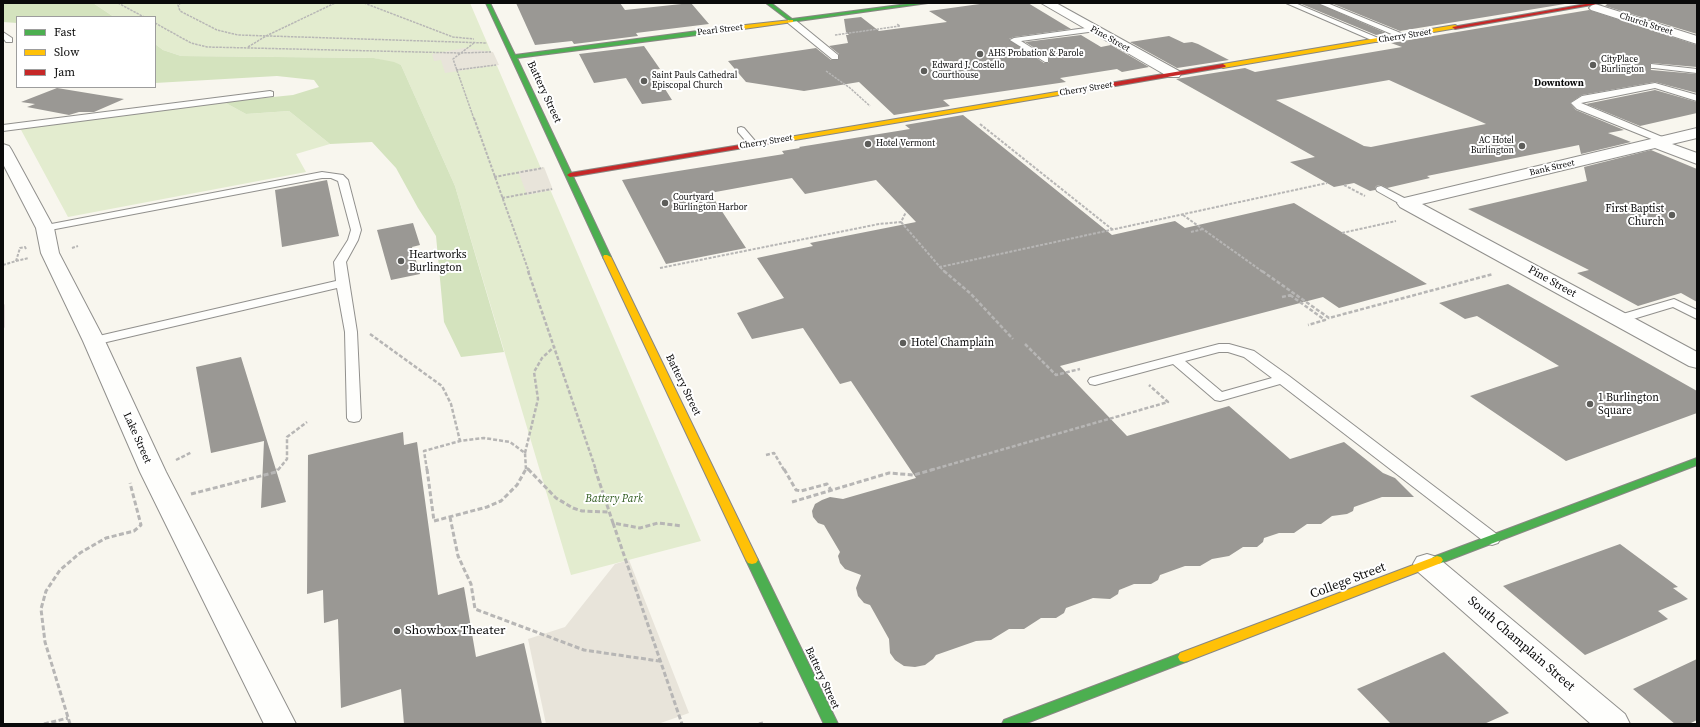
<!DOCTYPE html>
<style>
body{margin:0}
#map{position:relative;width:1700px;height:727px;overflow:hidden;background:#f8f6ee;font-family:"Source Serif 4",serif}
canvas{display:block}
.frame{position:absolute;inset:0;border:4px solid #0a0a0a;pointer-events:none}
.legend{position:absolute;left:16px;top:16px;width:140px;height:72px;box-sizing:border-box;background:#fff;border:1px solid #9d9d9d;margin:0;padding:5px 7px;list-style:none;font-size:12px;color:#0a0a0a}
.legend li{display:flex;align-items:center;gap:8px;height:20px}
.legend b{width:20px;border:1px solid #9d9d9d}
</style>
<div id="map">
<canvas width="1700" height="727"></canvas>
<div class="frame"></div>
<ul class="legend">
<li><b style="height:5px;background:#4caf50"></b>Fast</li>
<li><b style="height:5px;background:#ffc107"></b>Slow</li>
<li><b style="height:5px;background:#c62828"></b>Jam</li>
</ul>
</div>
<script>
const ctx = document.querySelector('canvas').getContext('2d');
ctx.lineJoin = 'round';
function paint(path, color) { ctx.fillStyle = color; ctx.fill(path, 'evenodd'); }
const toPath = rows => new Path2D(rows.map(r => 'M' + r).join(''));
function stroke(path, color, width, dash) { ctx.strokeStyle = color; ctx.lineWidth = width; ctx.lineCap = dash ? 'butt' : 'round'; ctx.setLineDash(dash || []); ctx.stroke(path); }
function write(font, color, halo, rows, align = 'center') {
  ctx.font = font + ' "Source Serif 4",serif'; ctx.lineWidth = 4; ctx.setLineDash([]); ctx.textBaseline = 'middle'; ctx.strokeStyle = halo; ctx.fillStyle = color; for (const [text, x, y, turn = 0] of rows) {
    ctx.save(); ctx.translate(x, y); ctx.rotate((+turn || 0) * Math.PI / 180); ctx.textAlign = isNaN(turn) ? turn : align; if (halo) ctx.strokeText(text, 0, 0); ctx.fillText(text, 0, 0); ctx.restore();
  }
}
const green = toPath([
 [93,3,470,3,701,541,571,575,455,186,401,65,374,58,181,56,163,50,155,44,155,17,114,17],
 [224,102,246,114,289,111,330,144,296,154,306,172,68,217,20,128]
]);
const forest = toPath([
 [3,3,93,3,114,17,17,17,17,23,3,22],
 [155,44,163,50,181,56,374,58,394,62,401,65,455,186,504,352,461,357,444,322,436,236,418,208,396,168,372,142,330,144,289,111,246,114,224,102,293,95,319,87,314,80,277,76,155,83]
]);
const plaza = toPath([
 [464,48,493,52,499,65,445,73,441,60,434,61,432,54],
 [544,167,553,190,527,195,518,171],
 [629,560,689,713,658,724,546,724,528,639,565,627,615,564]
]);
const building = toPath([
 [516,3,620,3,625,10,691,3,709,24,636,33,638,36,574,44,572,41,535,45],
 [987,3,1028,3,1071,29,1014,37,1009,39,1044,63,1049,63,1049,57,1025,42,1081,35,1101,47,1111,45,1149,67,1122,72,1117,69,1060,78,1066,82,943,100,950,106,894,115,859,82,804,91,746,82,728,61,816,48,831,60,838,60,839,54,829,46,848,43,846,35,849,35,846,32,844,19,861,17,879,31,947,22,929,11],
 [1299,3,1317,3,1386,33,1376,35],
 [1331,3,1413,4,1571,3,1400,31],
 [1608,3,1697,3,1697,34,1605,6],
 [1589,10,1697,45,1697,67,1651,63,1650,64,1651,70,1697,74,1697,93,1655,82,1582,95,1570,103,1576,110,1624,130,1608,133,1631,142,1581,154,1579,145,1427,176,1430,178,1387,188,1381,185,1376,186,1375,190,1370,191,1354,183,1334,187,1290,162,1315,157,1176,79,1245,68,1255,72,1402,47,1391,43],
 [1389,80,1486,124,1371,147,1364,146,1276,100],
 [1169,36,1184,43,1192,42,1198,44,1229,60,1177,68,1130,42],
 [644,46,660,69,653,70,672,100,642,104,626,78,594,83,579,54],
 [57,88,124,99,94,112,79,112,69,115,27,107,35,104,21,102],
 [1655,90,1697,102,1697,113,1640,126,1586,104],
 [963,115,1112,235,1175,221,1185,228,1294,203,1427,284,1339,308,1323,297,1060,366,1127,436,1229,406,1290,459,1344,442,1383,473,1395,478,1414,497,1382,497,1354,507,1353,511,1347,514,1332,516,1321,524,1307,524,1294,533,1279,533,1264,538,1263,542,1257,547,1243,547,1229,556,1212,559,1200,566,1185,566,1160,575,1158,580,1151,584,1134,584,1119,590,1118,594,1110,599,1093,598,1066,608,1064,613,1056,618,1041,618,1024,629,1009,629,991,640,976,641,936,655,933,659,925,665,915,667,904,666,895,660,890,653,889,639,870,605,864,603,858,596,856,588,861,575,845,569,840,563,838,556,840,552,824,525,818,523,813,517,812,511,815,504,822,500,830,497,843,499,916,478,851,381,840,384,803,328,752,339,737,313,784,298,757,258,813,246,810,243,916,222,876,180,805,194,792,178,710,193,746,248,666,264,622,180,784,154,782,151,800,148,799,147,910,129,905,125],
 [1651,150,1697,169,1697,302,1681,293,1638,306,1577,273,1589,270,1468,209,1587,181,1584,167],
 [327,180,339,236,282,247,275,190],
 [413,223,420,245,412,247,420,274,391,280,377,230],
 [1508,284,1697,391,1697,413,1566,461,1470,396,1559,366,1477,316,1465,319,1439,303],
 [241,357,286,502,261,508,264,441,211,453,196,367],
 [403,432,404,445,417,442,438,595,464,587,476,657,524,643,542,724,404,724,401,689,341,708,338,619,324,623,323,590,307,594,308,455],
 [1620,544,1678,587,1673,588,1688,599,1658,611,1668,619,1585,655,1503,586],
 [1444,652,1509,713,1484,724,1391,724,1357,689],
 [1697,659,1697,720,1689,724,1675,724,1633,689]
]);
const pathFar3 = toPath([
 [118,3,144,17],
 [181,3,178,5,180,11,217,30,238,35,487,43],
 [364,3,453,37,474,39],
 [155,23,191,43,207,47,460,53,491,52],
 [835,35,900,26,897,24],
 [474,43,453,59,474,119],
 [248,47,266,36,335,3],
 [456,70,496,65],
 [826,71,850,88,870,106]
]);
const pathFar2 = toPath([
 [474,118,529,272],
 [980,124,1113,230],
 [494,177,543,168],
 [1344,185,1365,196],
 [502,198,552,189],
 [1183,215,1263,272],
 [901,222,940,267,1327,183],
 [1191,232,1203,229],
 [1342,233,1396,221],
 [72,248,78,246],
 [16,261,29,258],
 [3,265,16,261,20,248,25,247,26,249],
 [940,267,945,272],
 [660,268,879,224,901,222,906,212]
]);
const pathFar1 = toPath([
 [528,271,596,470],
 [944,271,971,294,1013,339],
 [1262,271,1329,318,1493,274],
 [1290,295,1325,320,1308,325],
 [1282,297,1291,295],
 [370,334,442,386,451,404,460,441],
 [1025,344,1056,375,1080,369],
 [525,453,538,399,534,372,542,358,555,346],
 [766,455,774,453,784,470],
 [176,460,192,452],
 [527,468,529,470],
 [278,470,287,459,287,437,307,422],
 [427,470,424,451,460,441,484,438,510,442,525,453,526,470],
 [931,470,1168,402,1149,385]
]);
const path = toPath([
 [427,469,434,521,487,507,501,501,517,485,526,469],
 [528,469,556,498,573,508,582,511,609,512],
 [595,469,613,523,640,528,658,523,682,526],
 [784,469,796,490,801,491,827,484,831,490],
 [191,494,276,472,278,469],
 [792,502,889,473,914,475,935,469],
 [450,517,458,556,471,584,475,609,584,650,659,661],
 [613,523,682,724],
 [44,724,68,718],
 [70,724,45,642,41,609,46,591,60,570,80,553,106,538,134,531,141,525,130,483],
 [759,724,763,723]
]);
const lane = toPath([
 [1286,3,1295,3,1383,40,1376,42,1286,3],
 [1318,3,1327,3,1408,36,1401,38,1318,3],
 [788,19,794,19,838,55,838,59,832,59,788,23,788,19],
 [1093,27,1097,29,1096,31,1021,41,1048,58,1048,62,1045,62,1010,40,1014,38,1093,27],
 [3,32,12,38,12,42,6,42,3,38,3,32],
 [1651,64,1697,69,1697,73,1654,68,1651,68,1651,64],
 [1655,83,1697,95,1697,101,1655,88,1581,103,1667,139,1669,141,1664,144,1577,109,1571,103,1582,96,1655,83],
 [270,91,273,92,273,96,3,131,3,125,270,91],
 [741,127,744,128,756,142,756,146,750,146,738,132,738,128,741,127],
 [322,172,343,175,348,180,361,230,358,240,346,262,357,332,361,418,359,421,354,422,349,421,347,418,345,332,337,288,94,345,90,344,88,341,90,338,336,281,334,262,348,240,351,230,338,181,331,178,322,178,45,231,40,228,41,226,322,172],
 [1381,186,1410,201,1411,203,1410,205,1402,205,1377,191,1376,189,1377,187,1381,186],
 [1674,299,1697,310,1697,319,1673,307,1620,323,1614,319,1616,316,1674,299],
 [1219,344,1229,344,1254,351,1289,376,1498,535,1500,539,1498,543,1492,545,1486,543,1280,384,1220,401,1215,400,1173,364,1095,385,1090,384,1088,381,1090,378,1219,344],
 [1219,352,1228,352,1244,357,1272,378,1222,392,1185,361,1219,352]
]);
const street = toPath([
 [1041,3,1056,3,1179,71,1181,74,1179,77,1169,77,1041,3],
 [1595,4,1697,36,1697,44,1591,10,1589,8,1591,6,1595,4],
 [1697,128,1697,138,1672,144,1697,153,1697,164,1655,148,1422,204,1697,352,1697,368,1689,366,1400,207,1397,203,1400,199,1697,128],
 [3,144,9,146,11,149,54,228,59,253,105,341,166,472,296,724,264,724,140,472,83,341,41,253,36,228,3,164,3,144],
 [1427,554,1437,557,1625,714,1630,724,1591,724,1417,571,1413,564,1417,557,1427,554]
]);
const fast = toPath([
 [486,3,490,3,515,55,736,26,739,28,736,30,517,58,611,257,610,259,604,259,603,257,486,3],
 [766,3,771,3,792,19,915,3,928,3,791,22,766,3],
 [1697,458,1697,465,1441,563,1437,564,1433,563,1431,560,1433,557,1697,458],
 [752,556,756,557,758,560,838,724,824,724,746,560,748,557,752,556],
 [1184,652,1188,653,1190,657,1188,661,1024,724,1002,724,1004,720,1184,652]
]);
const slow = toPath([
 [791,20,793,20,793,22,736,30,733,28,736,26,791,20],
 [1455,25,1457,26,1457,28,1223,68,1220,66,1223,64,1455,25],
 [1098,85,1101,87,1100,88,783,142,780,140,783,138,1098,85],
 [604,255,607,255,611,257,758,560,756,563,752,564,748,563,746,560,603,257,604,255],
 [1437,556,1441,557,1443,560,1441,563,1188,661,1184,662,1180,661,1178,657,1180,653,1437,556]
]);
const jam = toPath([
 [1592,3,1603,3,1455,29,1452,27,1592,3],
 [1223,64,1226,66,1225,67,1098,89,1095,87,1098,85,1223,64],
 [783,138,785,139,785,141,570,177,567,175,570,173,783,138]
]);
const rail = toPath([
 [3,305,3,327]
]);
const markers = [
 [980,54,4,"#5d5d5a"],
 [1593,65,4,"#5d5d5a"],
 [924,71,4,"#5d5d5a"],
 [644,81,4,"#5d5d5a"],
 [868,144,4,"#5d5d5a"],
 [1522,146,4,"#5d5d5a"],
 [665,203,4,"#5d5d5a"],
 [1672,215,4,"#5d5d5a"],
 [401,261,4,"#5d5d5a"],
 [903,343,4,"#5d5d5a"],
 [1590,404,4,"#5d5d5a"],
 [397,631,4,"#5d5d5a"]
];
const farStreetnames = [
 ["Church Street",1646,24,18],
 ["Pearl Street",720,30,-7],
 ["Cherry Street",1405,36,-9],
 ["Pine Street",1110,39,29],
 ["Cherry Street",1086,89,-9],
 ["Cherry Street",766,142,-9],
 ["Bank Street",1552,168,-13]
];
const farPoinames = [
 ["AHS Probation & Parole",988,54],
 ["CityPlace",1601,60],
 ["Burlington",1601,70],
 ["Edward J. Costello",932,66],
 ["Courthouse",932,76],
 ["Saint Pauls Cathedral",652,76],
 ["Episcopal Church",652,86],
 ["AC Hotel",1514,141,"right"],
 ["Burlington",1514,151,"right"],
 ["Hotel Vermont",876,144],
 ["Courtyard",673,198],
 ["Burlington Harbor",673,208]
];
const farNeighbourhoodnames = [
 ["Downtown",1559,83]
];
const streetNames = [
 ["Battery Street",544,92,65],
 ["Pine Street",1552,282,29],
 ["Battery Street",683,385,64],
 ["Lake Street",137,438,66],
 ["Battery Street",822,678,65]
];
const poiNames = [
 ["First Baptist",1664,209,"right"],
 ["Church",1664,222,"right"],
 ["Heartworks",409,255],
 ["Burlington",409,268],
 ["Hotel Champlain",911,343],
 ["1 Burlington",1598,398],
 ["Square",1598,411]
];
const parkNames = [
 ["Battery Park",614,499]
];
const nearStreetnames = [
 ["College Street",1348,581,-21],
 ["South Champlain Street",1521,644,41]
];
const nearPoinames = [
 ["Showbox Theater",405,631]
];
paint(green, '#e3eccf');
paint(forest, '#d4e3be');
paint(plaza, '#e8e4da');
paint(building, '#9a9894');
stroke(lane, '#91908d', 2);
stroke(street, '#91908d', 2);
stroke(fast, '#888783', 2);
stroke(slow, '#888783', 2);
stroke(jam, '#888783', 2);
stroke(pathFar3, '#b7b6b5', 1.5, [2.5, 1]);
stroke(pathFar2, '#b7b6b5', 2, [3, 1.5]);
stroke(pathFar1, '#b7b6b5', 2.5, [4, 2]);
stroke(path, '#b7b6b5', 3, [5, 2.5]);
paint(lane, '#fefefc');
paint(street, '#fefefc');
paint(fast, '#4caf50');
paint(slow, '#ffc107');
paint(jam, '#c62828');
stroke(rail, '#d4c5c5', 3);
for (const [x, y, r, color] of markers) { const dot = new Path2D(); dot.arc(x, y, r, 0, 2 * Math.PI); ctx.fillStyle = color; ctx.fill(dot); stroke(dot, '#fff', 1.5); }
write('9px', '#0a0a0a', '#fff', farStreetnames);
write('9px', '#0a0a0a', '#fff', farPoinames, 'left');
write('bold 10px', '#0a0a0a', '#fff', farNeighbourhoodnames);
write('11px', '#0a0a0a', '#fff', streetNames);
write('11px', '#0a0a0a', '#fff', poiNames, 'left');
write('italic 11px', '#315c20', '#fff', parkNames);
write('13px', '#0a0a0a', '#fff', nearStreetnames);
write('13px', '#0a0a0a', '#fff', nearPoinames, 'left');
</script>
